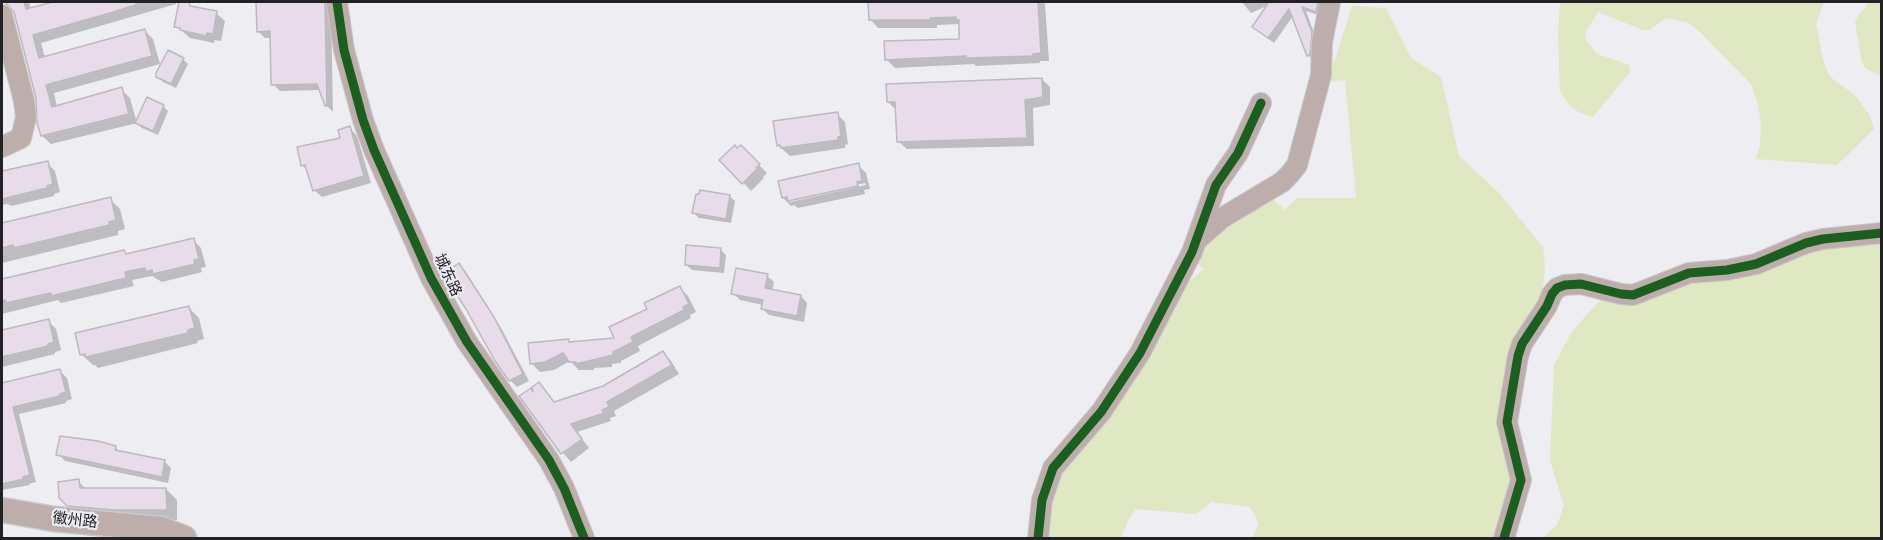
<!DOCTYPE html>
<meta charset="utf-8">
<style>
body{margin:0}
#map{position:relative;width:1883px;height:540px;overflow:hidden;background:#ededf2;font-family:"Golos Text",sans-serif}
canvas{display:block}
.frame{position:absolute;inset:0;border:3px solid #222124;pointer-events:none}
</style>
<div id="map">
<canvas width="1883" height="540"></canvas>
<div class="frame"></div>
</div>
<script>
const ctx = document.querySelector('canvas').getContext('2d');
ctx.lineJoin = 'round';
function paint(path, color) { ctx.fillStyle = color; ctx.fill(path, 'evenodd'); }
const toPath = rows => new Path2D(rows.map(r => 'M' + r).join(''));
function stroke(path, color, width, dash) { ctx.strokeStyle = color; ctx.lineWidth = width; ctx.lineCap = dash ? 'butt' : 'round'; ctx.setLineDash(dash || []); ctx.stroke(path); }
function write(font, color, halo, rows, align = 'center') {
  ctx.font = font + ' "Golos Text","Noto Sans SC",sans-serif'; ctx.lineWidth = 4.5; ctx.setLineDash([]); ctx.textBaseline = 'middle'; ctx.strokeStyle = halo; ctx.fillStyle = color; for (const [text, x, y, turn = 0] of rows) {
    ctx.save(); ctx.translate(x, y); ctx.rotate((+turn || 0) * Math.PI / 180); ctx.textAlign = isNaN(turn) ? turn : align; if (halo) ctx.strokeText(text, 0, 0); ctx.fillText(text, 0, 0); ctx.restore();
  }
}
const green = toPath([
 [1560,2,1824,2,1816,24,1824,63,1829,75,1834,80,1855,95,1870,116,1874,129,1837,165,1756,159,1760,145,1761,124,1758,104,1751,84,1698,30,1687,22,1666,18,1649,30,1643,30,1598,12,1586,32,1585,39,1597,54,1629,65,1630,72,1593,117,1580,113,1569,105,1560,91,1558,35],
 [1870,2,1881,2,1881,76,1865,68,1862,62,1855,22,1858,16],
 [1352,6,1386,8,1411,58,1441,77,1459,156,1498,192,1543,247,1545,267,1541,306,1514,349,1514,469,1499,538,1252,538,1259,523,1250,507,1211,502,1196,514,1136,509,1128,521,1121,538,1042,538,1043,522,1062,463,1180,289,1204,269,1193,260,1202,239,1269,196,1285,210,1297,198,1356,198,1345,80,1328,82],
 [1881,238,1881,538,1542,538,1557,525,1564,506,1550,460,1554,365,1573,330,1605,295,1688,280,1803,249]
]);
const shadow = toPath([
 [6,2,29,2,31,9,59,2,176,2,176,4,41,43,45,58,144,30,153,39,160,64,54,93,57,107,121,89,130,98,137,123,51,144,42,136,37,98,15,11],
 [258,2,331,2,333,112,326,105,321,90,280,91,273,84,272,38,265,38,258,31],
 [869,2,1042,2,1045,4,1049,61,1040,61,1040,63,976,66,974,64,895,68,886,59,961,40,960,24,937,25,937,28,878,28,870,19],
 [1242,2,1322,2,1321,16,1306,11,1316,38,1313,60,1308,55,1293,16,1274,43,1259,32,1269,5,1251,13],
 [216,13,225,21,221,41,215,40,214,43,190,38,176,26],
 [183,59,188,64,176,88,163,82,158,77],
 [1042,79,1050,87,1050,105,1033,108,1034,146,907,149,898,141,896,110,888,102],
 [163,106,168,111,158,135,142,128,137,123],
 [837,114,845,122,848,144,845,145,845,148,790,156,778,145],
 [350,128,357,136,371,183,322,197,314,190,309,172,302,165,342,140],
 [741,147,767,173,763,177,764,178,751,191,722,160],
 [47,163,55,171,60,192,54,194,54,196,11,206,8,204,2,205,2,173],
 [858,165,866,173,870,189,864,190,865,194,798,208,794,205,791,206,783,198],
 [865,183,866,185,790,202,788,199],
 [729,196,735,201,731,223,699,218,694,213],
 [110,199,120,209,125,229,118,231,118,235,2,263,2,225],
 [193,240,201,248,206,267,201,268,202,272,162,282,152,276,132,280,134,286,61,303,58,300,2,314,2,281,124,251,128,255],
 [720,249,726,255,724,273,692,270,686,265],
 [459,265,466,272,500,326,529,381,517,387,510,380],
 [767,276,774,282,772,291,801,296,807,303,804,322,769,315,763,309,763,305,740,300,733,293],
 [680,288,688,296,696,312,690,315,691,318,638,346,640,351,621,361,621,363,612,364,612,367,594,368,594,370,579,370,570,361,554,370,540,372,531,363,568,340,572,344,617,339,649,310],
 [189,308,199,318,204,339,197,341,198,343,98,368,95,365,93,365,82,355,77,334],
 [48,321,56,329,61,350,55,352,55,354,2,367,2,331],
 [663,353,671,361,679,374,614,411,616,416,610,418,611,421,577,432,589,448,571,462,563,453,522,397,535,394,539,384,555,403,603,387],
 [60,371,67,378,72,399,66,401,66,403,19,414,36,482,29,484,30,485,2,490,2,385],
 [115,447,121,453,164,461,171,468,168,483,65,461,58,454],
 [78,481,87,490,166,489,177,500,177,520,126,520,79,516,68,505]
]);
const building = toPath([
 [5,2,24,2,26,9,53,2,136,2,136,5,103,15,33,35,39,58,145,29,152,56,46,85,52,107,122,87,129,114,41,136,37,123,36,98,14,12,5,2],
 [179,2,189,2,190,6,217,11,213,34,207,33,206,36,180,30,180,28,174,27,179,2],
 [256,2,325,2,327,106,325,106,317,84,271,85,270,31,257,32,256,2],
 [868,2,1038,2,1041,53,1033,54,1033,56,966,58,966,56,885,60,884,41,959,39,959,20,956,20,956,17,930,18,930,20,869,20,868,2],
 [1269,2,1318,2,1316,12,1302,7,1312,32,1310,55,1307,56,1289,9,1268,38,1252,27,1269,2],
 [168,50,184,58,171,84,156,77,156,73,168,50],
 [1042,78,1043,97,1025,100,1027,138,897,142,895,102,887,102,886,84,1042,78],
 [147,97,164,105,153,131,135,123,147,97],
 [838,112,841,136,838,137,838,140,781,148,780,145,777,146,773,121,838,112],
 [350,126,364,176,313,191,305,165,301,166,297,147,340,138,338,130,350,126],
 [735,145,737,148,741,145,760,164,756,168,757,169,742,184,719,160,735,145],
 [48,161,53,184,47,186,47,188,2,199,2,171,48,161],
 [859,163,862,181,857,182,858,186,788,201,787,197,782,198,778,181,859,163],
 [700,190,730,195,726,219,692,213,696,194,699,194,700,190],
 [111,197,116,220,109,222,109,225,14,248,13,245,2,248,2,223,111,197],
 [194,238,199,259,194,260,195,264,153,274,152,270,146,272,145,268,125,272,126,278,51,296,51,293,6,303,5,300,2,301,2,279,124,250,126,254,194,238],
 [686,245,721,248,720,268,685,265,686,245],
 [459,263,494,317,523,374,509,381,495,361,466,309,443,274,459,263],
 [736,268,768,274,765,288,801,295,797,316,761,309,763,300,731,294,736,268],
 [680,286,689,304,683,307,684,310,631,337,633,342,613,352,613,355,576,364,576,362,569,362,563,353,545,362,530,364,528,343,569,339,569,342,614,338,609,327,647,309,644,303,680,286],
 [189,306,195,328,188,330,188,333,86,357,85,354,80,355,75,333,189,306],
 [49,319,54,342,48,344,48,346,2,357,2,330,49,319],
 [663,351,672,365,607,402,609,407,602,410,604,413,571,424,582,439,561,454,519,396,531,388,533,392,532,387,539,382,554,402,603,386,663,351],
 [60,369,66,392,60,394,60,396,13,407,30,475,23,477,24,479,2,484,2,383,60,369],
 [60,436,98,441,116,446,115,450,165,460,162,477,56,455,60,436],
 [79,479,80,488,166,488,167,510,114,510,67,506,59,498,58,482,79,479]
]);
const minor = toPath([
 [337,2,344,50,363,120,374,150,431,278,467,342,549,460,564,488,584,538],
 [2,15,24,101,26,117,21,138,2,147],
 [1198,239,1222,218,1282,182,1290,174,1297,165,1321,75,1322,42,1330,2],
 [1038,538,1042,500,1053,468,1101,412,1140,353,1192,252,1216,185,1238,153,1261,103],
 [1504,538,1521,480,1507,422,1518,356,1522,344,1547,306,1552,294,1557,288,1565,285,1581,284,1621,294,1633,295,1689,273,1727,270,1756,264,1806,243,1823,239,1882,233]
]);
const major = toPath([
 [2,510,54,519,161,529,184,538]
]);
const cycleway = toPath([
 [337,2,344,50,363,120,374,150,431,278,467,342,549,460,564,488,584,538],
 [1038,538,1042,500,1053,468,1101,412,1140,353,1192,252,1216,185,1238,153,1261,103],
 [1504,538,1521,480,1507,422,1518,356,1522,344,1547,306,1552,294,1557,288,1565,285,1581,284,1621,294,1633,295,1689,273,1727,270,1756,264,1806,243,1823,239,1882,233]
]);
const streetNames = [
 ["城东路",448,275,65],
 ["徽州路",75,520,6]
];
paint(green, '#dfe7c3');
paint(shadow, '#0003');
paint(building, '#e8dbea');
stroke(building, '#bcbabe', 1.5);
stroke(minor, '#c9c9cc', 22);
stroke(major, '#c9c9cc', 27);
stroke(minor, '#bdadab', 20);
stroke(major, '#bdadab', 24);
stroke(cycleway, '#1b5e20', 9);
write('15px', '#222124', '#ecebf4', streetNames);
</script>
